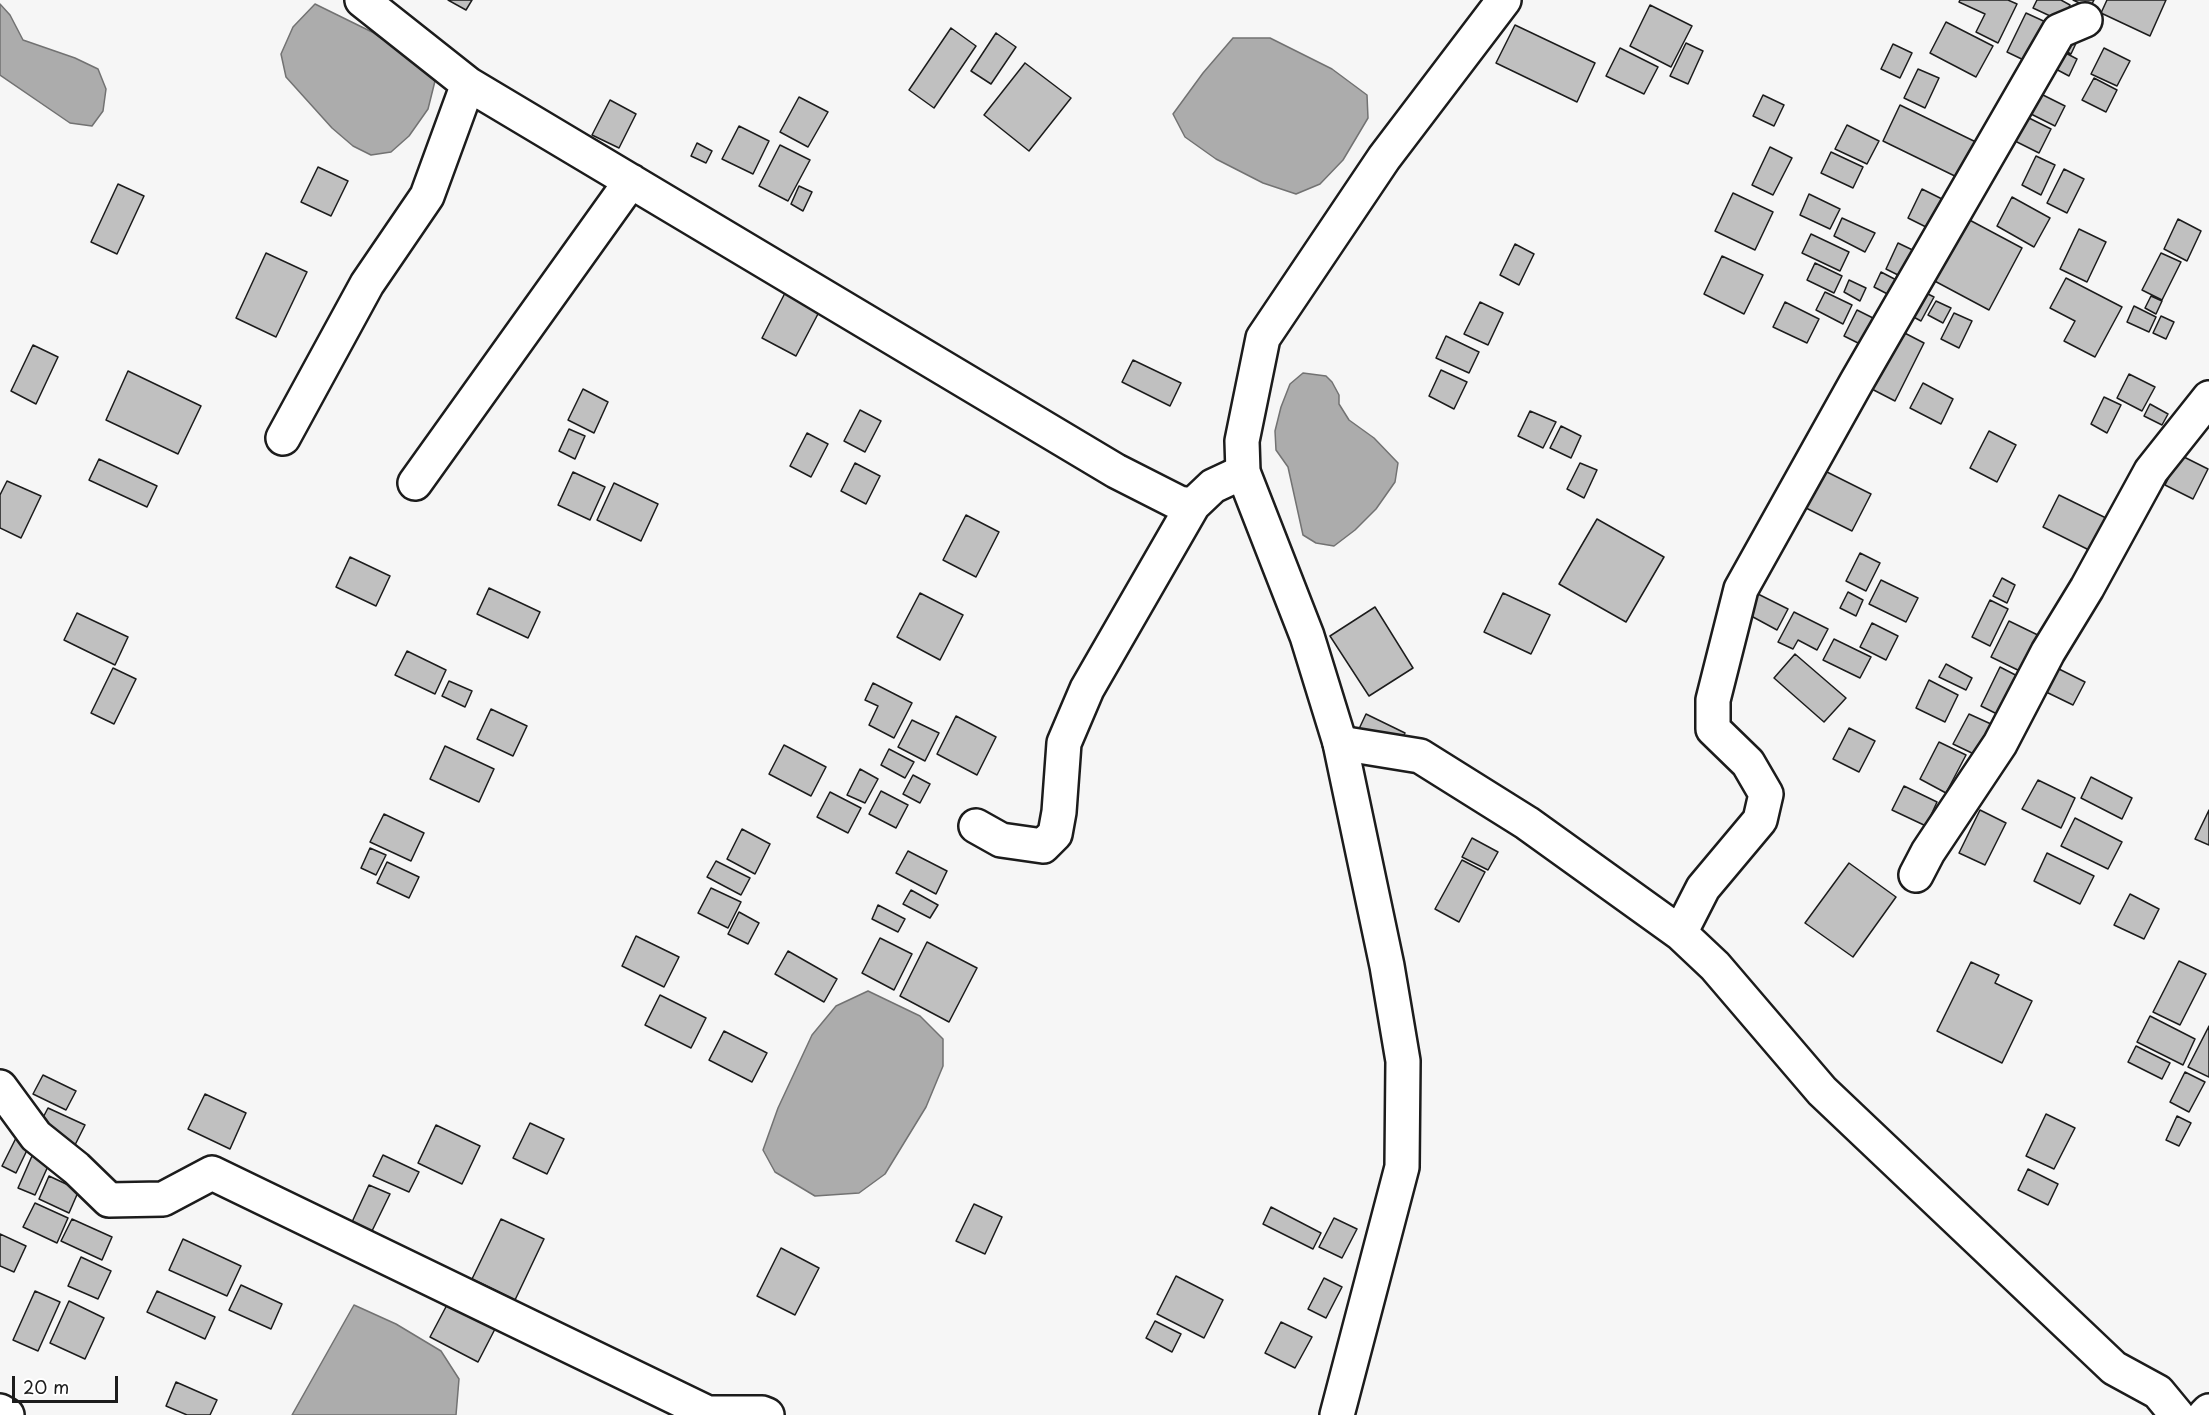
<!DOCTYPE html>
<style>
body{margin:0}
#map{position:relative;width:2209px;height:1415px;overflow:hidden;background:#f6f6f6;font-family:"Playpen Sans",sans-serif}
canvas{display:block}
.scale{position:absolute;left:12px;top:1376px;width:106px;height:27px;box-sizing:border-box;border:3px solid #1c1c1c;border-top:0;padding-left:8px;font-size:18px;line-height:21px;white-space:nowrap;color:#1c1c1c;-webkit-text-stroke:4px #fff;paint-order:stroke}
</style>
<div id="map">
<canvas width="2209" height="1415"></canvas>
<div class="scale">20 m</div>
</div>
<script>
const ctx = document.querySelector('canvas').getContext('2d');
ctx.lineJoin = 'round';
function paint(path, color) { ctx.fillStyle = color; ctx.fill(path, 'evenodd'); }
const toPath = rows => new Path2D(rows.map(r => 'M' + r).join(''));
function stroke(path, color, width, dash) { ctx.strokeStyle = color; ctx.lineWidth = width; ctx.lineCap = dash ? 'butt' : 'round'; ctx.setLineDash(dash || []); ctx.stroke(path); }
const water = toPath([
 [0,4,10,15,23,40,75,58,98,69,106,89,103,111,92,126,70,123,0,75,0,4],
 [315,4,372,32,411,58,435,81,428,109,409,136,391,152,371,155,353,146,332,128,286,77,281,54,293,27,315,4],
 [1233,38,1270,38,1332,69,1367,95,1368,118,1343,160,1320,184,1296,194,1263,183,1216,159,1185,137,1173,114,1203,73,1233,38],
 [1303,373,1326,376,1332,382,1339,395,1339,404,1349,420,1374,438,1398,463,1395,482,1376,509,1355,530,1334,546,1316,543,1303,535,1288,467,1276,450,1275,431,1281,407,1290,384,1303,373],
 [868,991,920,1016,943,1039,943,1066,926,1107,885,1174,859,1193,815,1196,775,1172,763,1150,778,1108,812,1035,836,1006,868,991],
 [354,1305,396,1324,441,1351,459,1379,456,1415,292,1415,354,1305]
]);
const building = toPath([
 [448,0,472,0,466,10,448,0],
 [1960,0,2008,0,2017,4,1998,43,1976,32,1985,14,1959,2,1960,0],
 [2037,0,2061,0,2070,5,2063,22,2033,8,2037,0],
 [2073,0,2094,0,2090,8,2073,0],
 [2107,0,2166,0,2150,36,2101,13,2107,0],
 [1650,5,1692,26,1671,67,1630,46,1650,5],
 [2026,13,2050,24,2032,64,2007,52,2026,13],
 [1946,22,1993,46,1976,77,1930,53,1946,22],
 [1515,25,1595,63,1577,102,1496,63,1515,25],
 [951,28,976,46,934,108,909,90,951,28],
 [996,33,1016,47,991,84,971,71,996,33],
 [2078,39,2071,54,2056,46,2078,39],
 [1686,43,1703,51,1688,84,1670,76,1686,43],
 [1893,44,1912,53,1900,78,1881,69,1893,44],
 [1620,48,1658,67,1644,94,1606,76,1620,48],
 [2104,48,2130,61,2117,86,2091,74,2104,48],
 [2060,50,2077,59,2069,76,2052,67,2060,50],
 [1025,63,1071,98,1029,151,984,115,1025,63],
 [1918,69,1939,78,1925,108,1904,98,1918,69],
 [2094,78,2117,90,2106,112,2082,100,2094,78],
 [2031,89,2065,106,2055,126,2021,109,2031,89],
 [1763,95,1784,105,1774,126,1753,116,1763,95],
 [799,97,828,112,808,147,780,132,799,97],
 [610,100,636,114,619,148,592,135,610,100],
 [1900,105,1982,145,1965,181,1883,141,1900,105],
 [2017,112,2051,129,2039,153,2005,136,2017,112],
 [1847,125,1879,141,1867,164,1835,149,1847,125],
 [739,126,769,141,753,174,722,159,739,126],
 [697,143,712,151,706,163,691,156,697,143],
 [780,145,810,160,788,201,759,186,780,145],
 [1770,147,1792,158,1773,195,1752,185,1770,147],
 [1831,152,1863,167,1853,188,1821,173,1831,152],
 [2036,156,2055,165,2041,195,2022,185,2036,156],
 [318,167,348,181,331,216,301,202,318,167],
 [2064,169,2084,179,2067,213,2047,203,2064,169],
 [118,184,144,196,117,254,91,242,118,184],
 [799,186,812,192,803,211,791,204,799,186],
 [1922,189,1948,202,1934,231,1908,218,1922,189],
 [1733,193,1773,212,1755,250,1715,231,1733,193],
 [1809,194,1840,209,1830,229,1800,215,1809,194],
 [2012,197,2050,218,2034,247,1997,226,2012,197],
 [1962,216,2022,248,1989,310,1929,278,1962,216],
 [1842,218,1875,233,1865,252,1834,236,1842,218],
 [2178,219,2201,231,2187,261,2164,249,2178,219],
 [2079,229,2106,242,2087,282,2060,269,2079,229],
 [1811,234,1849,252,1840,271,1802,253,1811,234],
 [1898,243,1921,254,1908,280,1886,269,1898,243],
 [1515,244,1534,254,1519,285,1500,275,1515,244],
 [266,253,307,272,276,337,236,318,266,253],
 [2161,253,2181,262,2162,300,2142,290,2161,253],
 [1722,256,1763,275,1744,314,1704,294,1722,256],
 [1815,263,1842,276,1834,293,1807,280,1815,263],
 [1881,272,1906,285,1899,300,1874,287,1881,272],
 [2066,278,2122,307,2095,357,2064,341,2075,321,2050,308,2066,278],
 [1849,280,1866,288,1860,301,1844,292,1849,280],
 [1918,289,1934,297,1921,321,1906,313,1918,289],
 [1825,292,1852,305,1843,324,1816,310,1825,292],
 [785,293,819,312,796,356,762,338,785,293],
 [2151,296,2162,301,2156,314,2145,308,2151,296],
 [1936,301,1951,308,1943,323,1928,315,1936,301],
 [1480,302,1503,313,1488,345,1464,334,1480,302],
 [1785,302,1819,319,1807,343,1773,327,1785,302],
 [2134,306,2156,317,2149,332,2127,322,2134,306],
 [1857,310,1881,322,1868,348,1844,336,1857,310],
 [1954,313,1972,321,1959,348,1941,339,1954,313],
 [2161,316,2174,322,2166,339,2153,333,2161,316],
 [1893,327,1924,343,1895,401,1864,385,1893,327],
 [1446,336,1479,352,1469,373,1436,358,1446,336],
 [33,345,58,357,36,404,11,391,33,345],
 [1133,360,1181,383,1170,406,1122,382,1133,360],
 [1441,370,1467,382,1454,409,1429,396,1441,370],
 [128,371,201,406,178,454,106,420,128,371],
 [2129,374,2155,387,2142,411,2117,398,2129,374],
 [1923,383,1953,399,1941,424,1910,408,1923,383],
 [583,389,608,402,594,433,568,420,583,389],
 [2104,397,2121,405,2107,433,2091,424,2104,397],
 [2150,404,2168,414,2162,425,2144,416,2150,404],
 [860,410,881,421,865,452,844,441,860,410],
 [1530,411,1556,422,1543,448,1518,436,1530,411],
 [1561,426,1581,436,1571,458,1550,448,1561,426],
 [569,429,585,436,575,459,559,451,569,429],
 [1989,431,2016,445,1997,482,1970,468,1989,431],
 [807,433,828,444,811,477,790,466,807,433],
 [2180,455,2208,469,2193,499,2165,485,2180,455],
 [99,459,157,486,147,507,89,480,99,459],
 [855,463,880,476,866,504,841,491,855,463],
 [1580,463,1597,470,1584,498,1567,489,1580,463],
 [1825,471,1871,494,1852,531,1806,508,1825,471],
 [573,472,605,487,590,520,558,505,573,472],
 [7,481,41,496,21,538,0,528,0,495,7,481],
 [614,483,658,504,641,541,597,520,614,483],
 [2059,495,2106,518,2089,550,2043,527,2059,495],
 [966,515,999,532,976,577,943,560,966,515],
 [1597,519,1664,557,1626,622,1559,584,1597,519],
 [1860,553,1880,563,1866,591,1846,581,1860,553],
 [350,557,390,576,376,606,336,587,350,557],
 [2002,578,2015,585,2007,603,1993,596,2002,578],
 [1881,580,1918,598,1906,622,1869,604,1881,580],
 [489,588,540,612,528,638,477,614,489,588],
 [1752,591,1788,609,1777,630,1742,611,1752,591],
 [1848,592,1863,600,1856,616,1840,608,1848,592],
 [920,593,963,615,940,660,897,637,920,593],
 [1503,593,1550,615,1531,654,1484,632,1503,593],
 [1990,600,2008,609,1990,646,1972,637,1990,600],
 [1375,607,1413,668,1369,696,1330,636,1375,607],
 [1794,612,1828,629,1817,650,1798,640,1793,649,1778,642,1794,612],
 [77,613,128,637,115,665,64,640,77,613],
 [2009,621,2046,639,2028,675,1991,657,2009,621],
 [1872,623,1898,636,1886,660,1860,647,1872,623],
 [1834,639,1871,657,1860,678,1823,660,1834,639],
 [407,651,446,670,435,694,395,675,407,651],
 [1795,654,1846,698,1824,722,1774,678,1795,654],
 [1946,664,1972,678,1966,690,1939,677,1946,664],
 [2053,666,2085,682,2073,705,2042,690,2053,666],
 [2000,667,2027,681,2007,719,1981,706,2000,667],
 [113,668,136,679,114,724,91,713,113,668],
 [1929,680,1958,695,1945,722,1916,708,1929,680],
 [449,681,472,691,465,707,442,696,449,681],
 [873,683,912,703,894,738,869,725,878,706,865,700,873,683],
 [491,709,527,726,513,756,477,739,491,709],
 [1366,714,1405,733,1396,750,1358,731,1366,714],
 [1969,714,1991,724,1976,755,1953,744,1969,714],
 [956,716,996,737,977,775,937,754,956,716],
 [912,720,939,733,925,761,898,747,912,720],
 [1849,728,1875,741,1859,772,1833,759,1849,728],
 [1939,742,1966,755,1946,793,1920,779,1939,742],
 [784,745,826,767,811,796,769,774,784,745],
 [445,746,494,769,479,802,430,779,445,746],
 [889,749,914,762,905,778,881,765,889,749],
 [860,769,878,779,865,803,847,795,860,769],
 [913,775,930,784,920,803,903,794,913,775],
 [2091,777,2132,798,2122,819,2081,798,2091,777],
 [2038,780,2075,798,2061,828,2022,809,2038,780],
 [1904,786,1937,802,1926,826,1892,810,1904,786],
 [881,791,908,805,896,828,869,814,881,791],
 [830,792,861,808,848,833,817,817,830,792],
 [1980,810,2006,823,1985,865,1959,853,1980,810],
 [2209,810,2209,845,2195,839,2209,810],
 [384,814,424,833,411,861,370,842,384,814],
 [2075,818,2122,842,2108,869,2061,846,2075,818],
 [742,829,770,844,755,874,727,859,742,829],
 [1472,838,1498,852,1488,870,1462,857,1472,838],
 [370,848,386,855,376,875,361,868,370,848],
 [908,851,947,871,936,894,896,873,908,851],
 [2047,853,2094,876,2080,904,2034,881,2047,853],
 [1462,860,1485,872,1459,922,1435,909,1462,860],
 [716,861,750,878,741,895,707,877,716,861],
 [387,862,419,877,409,898,377,883,387,862],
 [1849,863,1896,897,1853,957,1805,923,1849,863],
 [711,888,741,902,728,928,698,913,711,888],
 [911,890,938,905,930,918,903,904,911,890],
 [2130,894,2159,909,2144,939,2114,925,2130,894],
 [878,905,905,919,898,932,872,919,878,905],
 [739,912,759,923,748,944,728,934,739,912],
 [636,936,679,957,664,987,622,966,636,936],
 [880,938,912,954,894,990,862,973,880,938],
 [927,942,977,968,949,1022,900,996,927,942],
 [788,951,837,979,824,1002,775,974,788,951],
 [2179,961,2206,974,2180,1025,2153,1012,2179,961],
 [1971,962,1999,975,1995,983,2032,1001,2002,1063,1937,1031,1971,962],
 [660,995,706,1018,691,1048,645,1025,660,995],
 [2150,1016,2195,1039,2183,1065,2137,1042,2150,1016],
 [2209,1026,2209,1077,2188,1067,2209,1026],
 [724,1031,767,1053,752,1082,709,1060,724,1031],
 [2136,1046,2170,1063,2162,1079,2128,1062,2136,1046],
 [2185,1072,2205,1082,2189,1112,2170,1102,2185,1072],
 [43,1075,76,1091,66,1110,33,1094,43,1075],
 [205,1094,246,1113,230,1149,188,1129,205,1094],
 [48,1108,85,1125,74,1147,37,1129,48,1108],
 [2046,1114,2075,1128,2054,1169,2026,1156,2046,1114],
 [2177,1116,2191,1123,2179,1146,2166,1140,2177,1116],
 [530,1123,564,1139,547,1174,513,1158,530,1123],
 [436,1125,480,1146,462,1184,418,1163,436,1125],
 [16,1138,30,1144,16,1173,2,1166,16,1138],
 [383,1155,419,1172,409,1192,373,1176,383,1155],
 [32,1156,49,1164,35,1195,18,1188,32,1156],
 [2028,1169,2058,1184,2048,1205,2018,1190,2028,1169],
 [49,1176,79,1190,69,1213,39,1199,49,1176],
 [369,1185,390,1194,372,1231,352,1222,369,1185],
 [35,1203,68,1218,57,1243,23,1227,35,1203],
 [974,1204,1002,1217,985,1254,956,1241,974,1204],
 [1271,1207,1321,1233,1313,1249,1263,1224,1271,1207],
 [1334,1218,1357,1229,1342,1258,1319,1247,1334,1218],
 [72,1219,112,1237,102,1260,61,1241,72,1219],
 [501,1219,544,1239,515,1300,472,1279,501,1219],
 [0,1234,26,1246,14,1272,0,1266,0,1234],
 [183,1239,241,1266,227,1296,169,1270,183,1239],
 [781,1248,819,1268,795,1315,757,1296,781,1248],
 [81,1257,111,1271,98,1299,68,1286,81,1257],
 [1176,1276,1223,1300,1204,1338,1157,1314,1176,1276],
 [1324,1278,1342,1287,1326,1318,1308,1309,1324,1278],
 [241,1285,282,1304,271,1329,229,1310,241,1285],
 [35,1291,60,1302,38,1351,13,1340,35,1291],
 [157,1291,215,1317,205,1339,147,1312,157,1291],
 [69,1301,104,1318,85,1359,50,1343,69,1301],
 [448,1303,495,1329,478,1362,430,1337,448,1303],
 [1155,1321,1181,1334,1172,1352,1146,1338,1155,1321],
 [1281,1322,1312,1337,1295,1368,1265,1353,1281,1322],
 [176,1382,217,1400,210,1415,187,1415,166,1406,176,1382]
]);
const minor = toPath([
 [362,0,468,84,1116,471,1179,503,1193,505,1213,486,1243,472],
 [283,438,367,284,427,196,468,84],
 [415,483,631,181],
 [1340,743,1420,756,1527,823,1680,933,1715,966,1822,1091,2114,1368,2158,1392,2177,1415],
 [976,826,1001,840,1043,846,1055,834,1059,812,1064,743,1087,689,1193,505],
 [1916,875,1928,852,2000,744,2048,652,2087,588,2151,471,2209,398],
 [1680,933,1703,888,1760,820,1766,794,1748,763,1713,729,1713,700,1741,589,1856,383,2059,31,2085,20],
 [0,1087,36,1136,76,1168,109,1200,163,1199,212,1173,708,1413,762,1413,767,1415],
 [0,1411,7,1415],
 [2205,1415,2209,1411]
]);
const major = toPath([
 [1337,1415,1402,1167,1403,1061,1387,966,1340,743,1307,636,1243,472,1242,441,1263,338,1384,158,1504,0]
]);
paint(water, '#acacac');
stroke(water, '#727272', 1.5);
paint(building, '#c0c0c0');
stroke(building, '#1c1c1c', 1.5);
stroke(minor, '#1c1c1c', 38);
stroke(major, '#1c1c1c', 38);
stroke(minor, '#fff', 33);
stroke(major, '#fff', 33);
</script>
